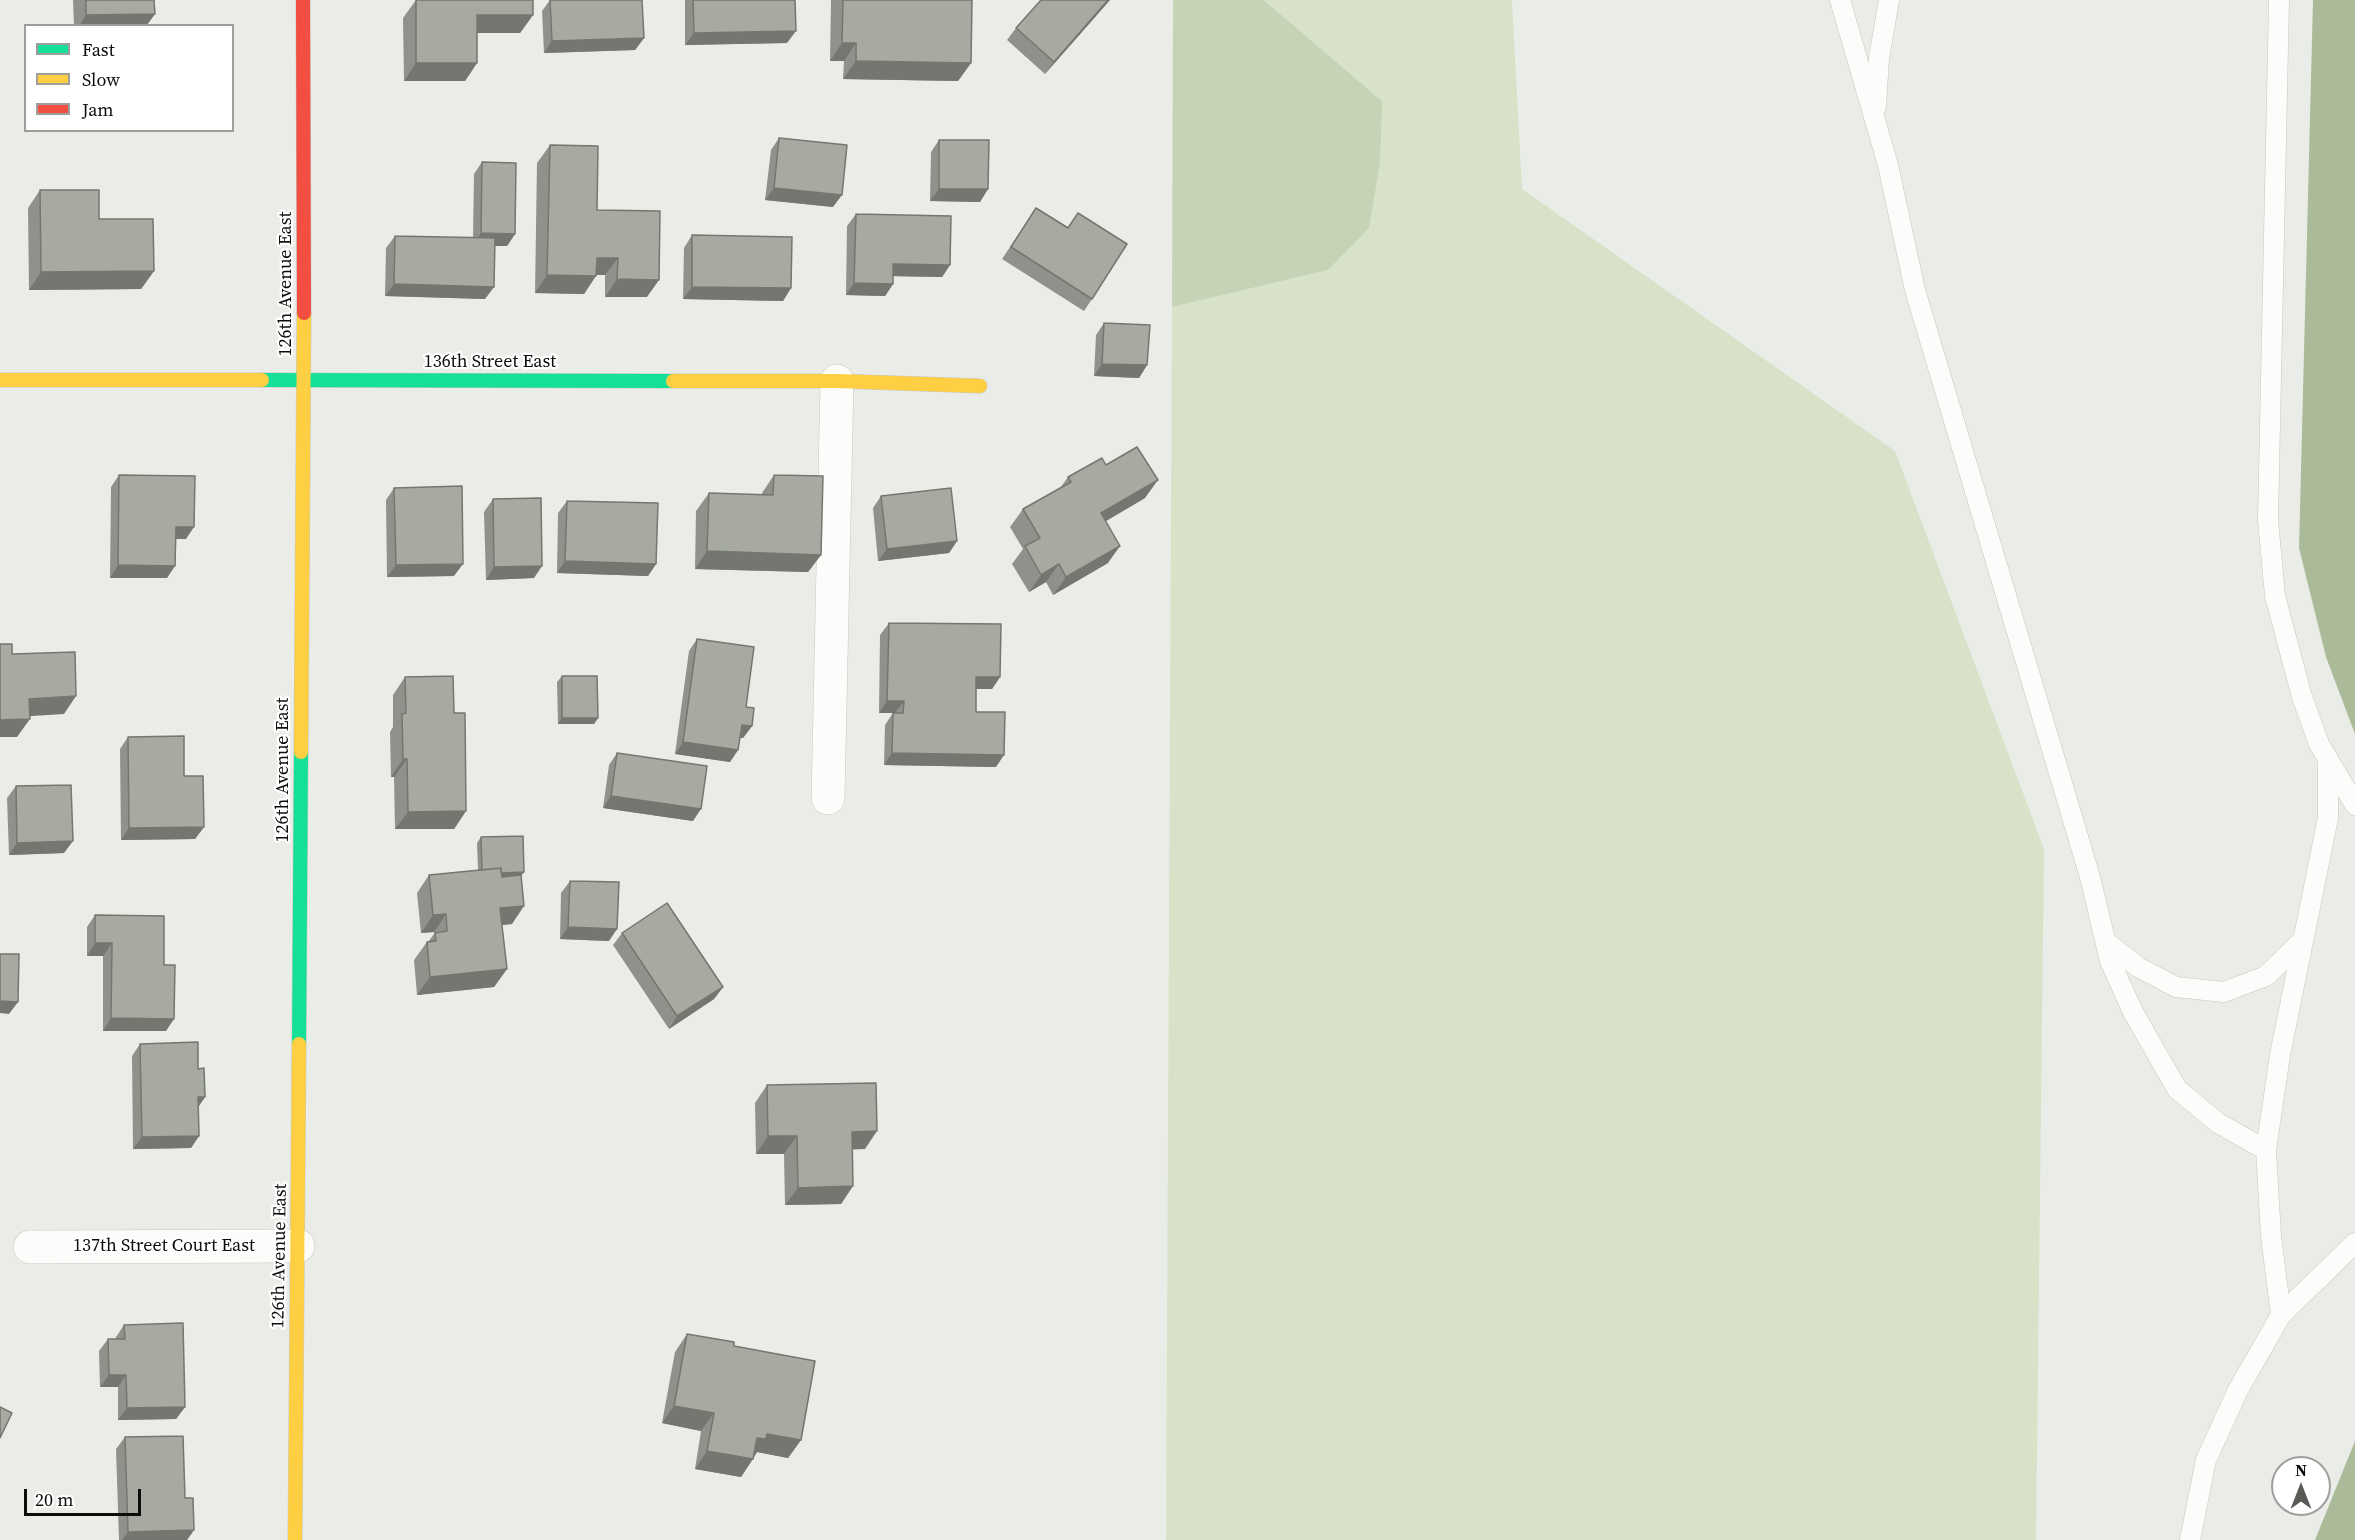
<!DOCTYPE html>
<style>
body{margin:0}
#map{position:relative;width:2355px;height:1540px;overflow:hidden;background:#eaede7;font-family:"Source Serif 4",serif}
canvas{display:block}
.legend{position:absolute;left:24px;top:24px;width:210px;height:108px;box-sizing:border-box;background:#fff;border:2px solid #9e9e9d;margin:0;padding:8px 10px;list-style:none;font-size:18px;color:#0c0d0a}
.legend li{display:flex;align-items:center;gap:12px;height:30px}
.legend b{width:30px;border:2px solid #9e9e9d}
.north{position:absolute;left:2271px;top:1456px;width:60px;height:60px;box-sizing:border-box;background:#fff;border:2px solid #9e9e9d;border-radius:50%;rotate:0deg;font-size:16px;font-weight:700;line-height:24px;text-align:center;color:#0c0d0a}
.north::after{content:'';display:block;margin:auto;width:21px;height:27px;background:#5a5b57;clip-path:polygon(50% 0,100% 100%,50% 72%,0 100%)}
.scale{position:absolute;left:24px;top:1489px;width:117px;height:27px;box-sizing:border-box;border:3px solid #0c0d0a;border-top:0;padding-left:8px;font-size:18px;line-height:21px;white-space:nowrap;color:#0c0d0a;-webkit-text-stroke:4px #fff;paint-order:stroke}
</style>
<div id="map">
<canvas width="2355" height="1540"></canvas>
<ul class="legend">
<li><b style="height:8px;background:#16e098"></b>Fast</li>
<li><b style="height:8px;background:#ffcf43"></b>Slow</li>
<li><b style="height:8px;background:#f24e42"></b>Jam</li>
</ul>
<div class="north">N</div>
<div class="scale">20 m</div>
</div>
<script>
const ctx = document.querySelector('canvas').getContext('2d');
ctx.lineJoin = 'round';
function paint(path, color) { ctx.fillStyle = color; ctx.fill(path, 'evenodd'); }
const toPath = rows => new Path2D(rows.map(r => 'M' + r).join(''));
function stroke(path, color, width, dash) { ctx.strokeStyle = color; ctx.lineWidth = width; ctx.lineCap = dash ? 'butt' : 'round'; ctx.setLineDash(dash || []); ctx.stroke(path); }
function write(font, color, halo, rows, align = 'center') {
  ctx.font = font + ' "Source Serif 4",serif'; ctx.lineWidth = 4.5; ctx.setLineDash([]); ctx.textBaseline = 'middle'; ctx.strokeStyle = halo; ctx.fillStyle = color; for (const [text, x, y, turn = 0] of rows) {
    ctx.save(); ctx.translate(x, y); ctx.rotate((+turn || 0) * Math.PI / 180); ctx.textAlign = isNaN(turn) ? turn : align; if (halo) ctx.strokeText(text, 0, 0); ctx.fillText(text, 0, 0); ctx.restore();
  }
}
const green = toPath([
 [1264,0,1512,0,1522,189,1895,451,2044,849,2036,1540,1166,1540,1172,307,1328,270,1382,101]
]);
const forest = toPath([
 [1173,0,1264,0,1382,101,1380,162,1369,228,1328,270,1172,307]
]);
const water = toPath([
 [2313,0,2355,0,2355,734,2326,657,2299,548],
 [2355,1441,2355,1540,2315,1540]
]);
const lane = toPath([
 [1840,0,1888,165,1915,290,2090,877,2110,961,2133,1012,2177,1089,2218,1123,2266,1150],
 [2279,0,2268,520,2275,596,2302,697,2319,744,2355,805],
 [1876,107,1879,58,1889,0],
 [2106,942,2138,967,2176,987,2224,992,2266,976,2303,940],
 [2281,1315,2271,1236,2266,1150,2280,1055,2328,818,2328,760],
 [2190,1540,2206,1460,2238,1390,2281,1315,2355,1243]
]);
const street = toPath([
 [828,798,837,381],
 [30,1247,298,1246]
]);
const fast = toPath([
 [262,380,673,381],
 [299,1044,301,752]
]);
const slow = toPath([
 [0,380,262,380],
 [673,381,837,381,980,386],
 [301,752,304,313],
 [295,1540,299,1044]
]);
const jam = toPath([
 [303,0,304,313]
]);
const wall = toPath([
 [73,0,154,0,155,14,146,26,74,26],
 [416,0,533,15,520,33,477,33,477,63,465,81,404,81,403,18],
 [550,0,642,0,644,38,635,50,544,53,542,11],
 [685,0,795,0,787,43,685,45],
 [831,0,972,0,971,63,958,81,843,79,844,61,830,61],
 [1110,0,1045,74,1007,40,1016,28],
 [779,138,833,207,765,200,771,150],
 [939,140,988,189,980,202,930,201,931,152],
 [550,145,597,210,647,297,605,297,605,275,596,275,584,294,535,293,537,163],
 [482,162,515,234,507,246,495,246,485,299,385,296,386,248,395,236,473,238,474,174],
 [40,190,99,219,154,271,141,289,29,290,28,208],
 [1036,208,1068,227,1078,213,1092,299,1084,311,1002,259],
 [856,214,950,265,942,277,893,276,893,284,885,296,846,295,847,226],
 [692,235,791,288,783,301,683,299,684,248],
 [1104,323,1147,365,1139,378,1094,376,1096,335],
 [1106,465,1145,498,1106,521,1108,563,1053,595,1046,582,1029,592,1012,564,1023,549,1010,527,1023,509,1061,487,1068,477],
 [119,475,186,539,176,539,167,578,110,578,111,487],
 [774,475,821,555,808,572,695,569,696,511,709,493,762,495,762,493],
 [394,488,454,576,387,577,386,500],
 [881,496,957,541,949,553,878,561,873,508],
 [493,499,534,578,486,580,484,512],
 [567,501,656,564,648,576,557,573,558,513],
 [889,623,1000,677,992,689,976,689,976,712,996,767,884,765,885,725,893,713,879,713,880,635],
 [697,639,746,707,752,726,743,738,740,738,738,750,730,762,675,754,689,651],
 [562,676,598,718,594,724,558,724,557,682],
 [405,677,454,713,466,811,454,829,395,829,394,777,391,777,390,732,393,727,393,695],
 [128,737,204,827,195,839,121,840,120,749],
 [617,753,693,821,603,808,609,765],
 [16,786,64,853,9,855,7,798],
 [481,837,521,876,512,924,502,925,507,969,494,987,417,995,414,960,427,942,428,942,434,934,434,932,421,933,417,893,429,875,478,870,477,843],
 [570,881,609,941,560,939,561,893],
 [95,915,164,965,166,1031,103,1031,103,956,87,956,87,927],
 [622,933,723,987,714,999,669,1029,613,945],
 [140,1044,198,1069,205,1097,199,1106,199,1136,191,1148,133,1149,132,1056],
 [767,1085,865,1149,853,1149,853,1186,841,1204,785,1205,784,1154,756,1154,755,1103],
 [124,1325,185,1407,176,1419,118,1420,118,1387,100,1387,99,1351,108,1339,116,1339,116,1337],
 [687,1334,734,1346,801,1440,788,1458,757,1452,741,1477,695,1469,701,1431,662,1423,675,1352],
 [125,1437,185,1498,194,1530,187,1540,119,1540,116,1449]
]);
const shadedWall = toPath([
 [1108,0,1110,0,1045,74,1054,62],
 [155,14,146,26,79,26,86,15],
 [477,15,533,15,520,33,465,33],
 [796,31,787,43,685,45,694,33],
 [644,38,635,50,544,53,552,41],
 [842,43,856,43,844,61,830,61],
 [856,61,971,63,958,81,843,79],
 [416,63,477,63,465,81,404,81],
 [774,188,842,195,833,207,765,200],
 [939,189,988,189,980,202,930,201],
 [481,233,515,234,507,246,473,246],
 [597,258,618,258,605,275,584,275],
 [893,264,950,265,942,277,885,276],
 [154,271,141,289,29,290,41,272],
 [547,275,596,276,584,294,535,293],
 [617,279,659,280,647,297,605,297],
 [854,283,893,284,885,296,846,295],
 [394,284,494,287,485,299,385,296],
 [692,287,791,288,783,301,683,299],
 [1102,364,1147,365,1139,378,1094,376],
 [1158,480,1145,498,1089,531,1101,513],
 [176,527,194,527,186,539,167,539],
 [957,541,949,553,878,561,887,549],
 [1120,546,1108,563,1053,595,1066,577],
 [707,551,821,555,808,572,695,569],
 [565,561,656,564,648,576,557,573],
 [463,564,454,576,387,577,396,565],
 [1059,564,1046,582,1029,592,1041,575],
 [118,565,175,566,167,578,110,578],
 [542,566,534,578,486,580,494,567],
 [976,677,1000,677,992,689,968,689],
 [76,696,64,714,16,717,29,699],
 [887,701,904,701,895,713,879,713],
 [562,718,598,718,594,724,558,724],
 [30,719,17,737,0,737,0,720],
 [742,725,752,726,743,738,734,737],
 [683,742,738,750,730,762,675,754],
 [892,753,1004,755,996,767,884,765],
 [403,759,407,759,394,777,391,777],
 [611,796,701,809,693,821,603,808],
 [466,811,454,829,395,829,408,812],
 [204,827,195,839,121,840,129,828],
 [73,841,64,853,9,855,17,843],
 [524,872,519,879,478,880,482,874],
 [524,906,512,924,488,926,500,908],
 [446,914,434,932,421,933,433,915],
 [568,927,617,929,609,941,560,939],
 [95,943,112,943,103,956,87,956],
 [507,969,494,987,417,995,430,977],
 [723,987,714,999,669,1029,677,1016],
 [0,1001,18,1002,9,1014,0,1013],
 [111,1018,174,1019,166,1031,103,1031],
 [198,1097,205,1097,196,1110],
 [877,1131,865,1149,840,1150,852,1132],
 [199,1136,191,1148,133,1149,142,1137],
 [768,1136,797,1136,784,1154,756,1154],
 [853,1186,841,1204,785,1205,798,1188],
 [109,1375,126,1375,118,1387,100,1387],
 [674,1406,714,1413,701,1431,662,1423],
 [185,1407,176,1419,118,1420,127,1408],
 [767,1434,801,1440,788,1458,757,1452,754,1457,757,1438],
 [707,1451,753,1459,741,1477,695,1469],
 [194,1530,187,1540,122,1540,128,1532]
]);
const building = toPath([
 [86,0,154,0,155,14,86,15,86,0],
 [416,0,533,0,533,15,477,15,477,63,416,63,416,0],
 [550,0,642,0,644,38,552,41,550,0],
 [693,0,795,0,796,31,694,33,693,0],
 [843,0,972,0,971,63,856,61,856,43,842,43,843,0],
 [1041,0,1108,0,1054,62,1016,28,1041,0],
 [779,138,847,145,842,195,774,188,779,138],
 [939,140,989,140,988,189,939,189,939,140],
 [550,145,598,146,597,210,660,211,659,280,617,279,618,258,597,258,596,276,547,275,550,145],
 [482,162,516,163,515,234,481,233,482,162],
 [40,190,99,190,99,219,153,219,154,271,41,272,40,190],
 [1036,208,1068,228,1078,213,1127,244,1092,299,1011,247,1036,208],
 [856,214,951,216,950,265,893,264,893,284,854,283,856,214],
 [692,235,792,237,791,288,692,287,692,235],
 [395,236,495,238,494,287,394,284,395,236],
 [1104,323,1150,325,1147,365,1102,364,1104,323],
 [1137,447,1158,480,1101,513,1120,546,1066,577,1059,564,1041,575,1025,546,1040,538,1023,509,1071,482,1068,477,1102,458,1106,465,1137,447],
 [119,475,195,476,194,527,176,527,175,566,118,565,119,475],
 [774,475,823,476,821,555,707,551,709,493,773,495,774,475],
 [462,486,463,564,396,565,394,488,462,486],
 [951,488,957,541,887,549,881,496,951,488],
 [541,498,542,566,494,567,493,499,541,498],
 [567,501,658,503,656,564,565,561,567,501],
 [889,623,1001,624,1000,677,976,677,976,712,1005,712,1004,755,892,753,893,713,903,713,904,701,887,701,889,623],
 [697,639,754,647,746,707,754,708,752,726,742,725,738,750,683,742,697,639],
 [0,644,12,644,12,654,75,652,76,696,29,699,30,719,0,720,0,644],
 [453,676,454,713,465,713,466,811,408,812,407,759,403,759,402,714,406,713,405,677,453,676],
 [562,676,597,676,598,718,562,718,562,676],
 [184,736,184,776,203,776,204,827,129,828,128,737,184,736],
 [617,753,707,766,701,809,611,796,617,753],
 [71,785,73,841,17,843,16,786,71,785],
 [523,836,524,872,501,873,501,868,482,870,481,837,523,836],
 [501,868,502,877,521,875,524,906,500,908,507,969,430,977,427,942,436,941,435,933,447,931,446,914,433,915,429,875,501,868],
 [570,881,619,882,617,929,568,927,570,881],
 [667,903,723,987,677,1016,622,933,667,903],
 [95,915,164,916,164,965,175,965,174,1019,111,1018,112,943,95,943,95,915],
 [0,954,19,954,18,1002,0,1001,0,954],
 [198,1042,198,1069,204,1068,205,1097,198,1097,199,1136,142,1137,140,1044,198,1042],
 [876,1083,877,1131,852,1132,853,1186,798,1188,797,1136,768,1136,767,1085,876,1083],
 [183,1323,185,1407,127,1408,126,1375,109,1375,108,1339,125,1339,124,1325,183,1323],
 [687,1334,734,1342,734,1346,815,1361,801,1440,767,1434,766,1439,757,1438,753,1459,707,1451,714,1413,674,1406,687,1334],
 [0,1407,12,1413,0,1438,0,1407],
 [183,1436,185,1498,193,1498,194,1530,128,1532,125,1437,183,1436]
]);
const streetNames = [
 ["126th Avenue East",286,284,-90],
 ["136th Street East",490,362],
 ["126th Avenue East",283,770,-90],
 ["137th Street Court East",164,1246],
 ["126th Avenue East",280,1256,-89]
];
paint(green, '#d7e2c9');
paint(forest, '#c6d3b6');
paint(water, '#abba98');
stroke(lane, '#c5c6c2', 21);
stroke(street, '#c5c6c2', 34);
stroke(fast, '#c5c6c2', 15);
stroke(slow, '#c5c6c2', 15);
stroke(jam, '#c5c6c2', 15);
stroke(lane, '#fcfcfb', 20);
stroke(street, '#fcfcfb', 33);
stroke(fast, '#16e098', 14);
stroke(slow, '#ffcf43', 14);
stroke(jam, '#f24e42', 14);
paint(wall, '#8f928a');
paint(shadedWall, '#747770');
paint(building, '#a6aaa0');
stroke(building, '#747770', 1.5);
write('18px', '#0c0d0a', '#fff', streetNames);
</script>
